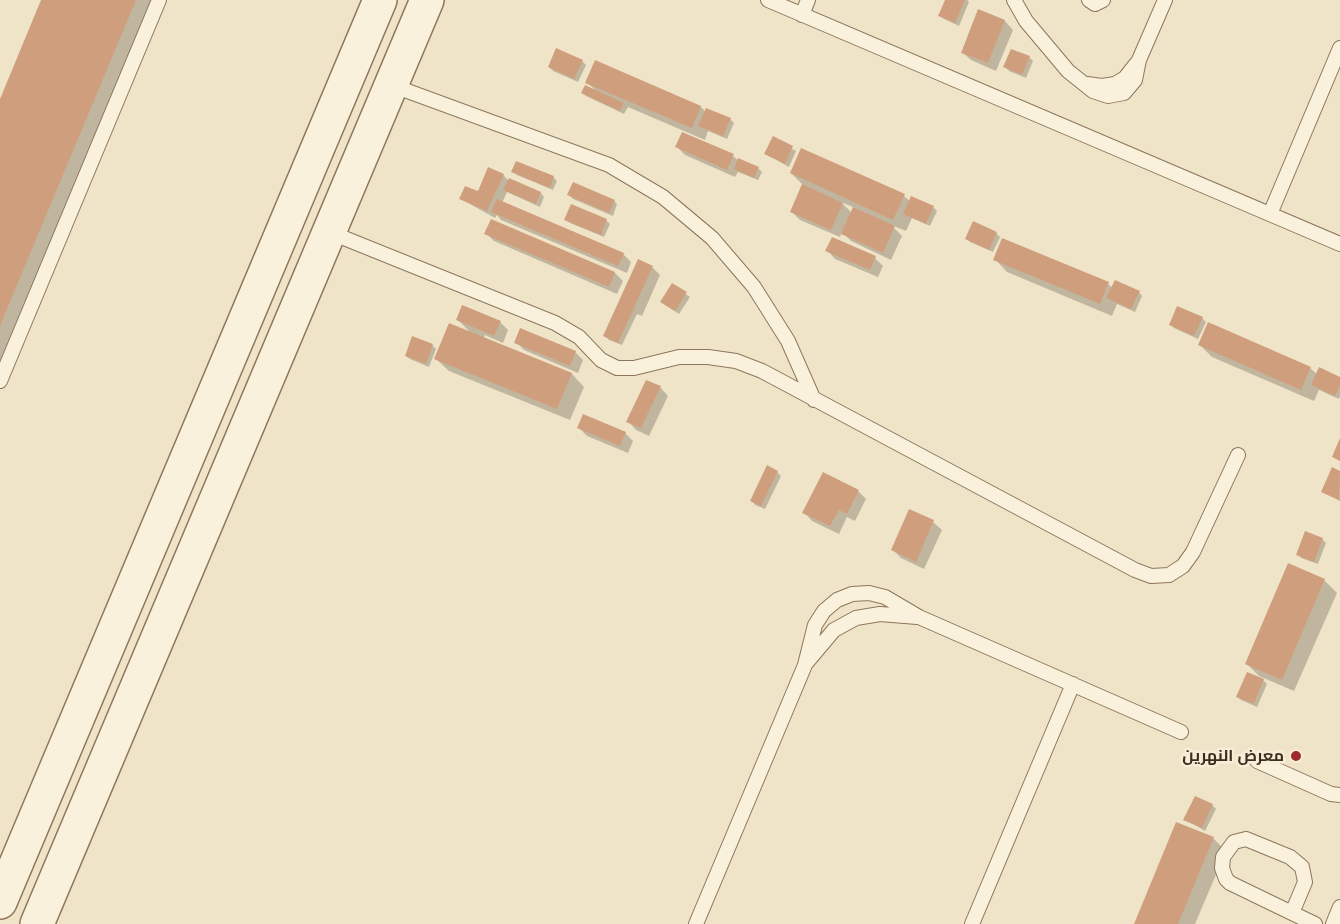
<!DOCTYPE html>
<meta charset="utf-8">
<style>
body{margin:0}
canvas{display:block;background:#f0e4c8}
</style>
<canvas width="1340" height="924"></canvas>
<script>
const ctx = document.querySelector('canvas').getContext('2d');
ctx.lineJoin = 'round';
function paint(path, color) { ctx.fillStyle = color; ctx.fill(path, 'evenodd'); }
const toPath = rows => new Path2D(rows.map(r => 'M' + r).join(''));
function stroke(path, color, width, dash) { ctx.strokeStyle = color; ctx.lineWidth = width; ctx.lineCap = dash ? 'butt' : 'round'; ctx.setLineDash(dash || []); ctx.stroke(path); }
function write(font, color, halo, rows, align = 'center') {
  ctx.font = font + ' "Noto Serif",Cairo,serif'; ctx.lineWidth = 5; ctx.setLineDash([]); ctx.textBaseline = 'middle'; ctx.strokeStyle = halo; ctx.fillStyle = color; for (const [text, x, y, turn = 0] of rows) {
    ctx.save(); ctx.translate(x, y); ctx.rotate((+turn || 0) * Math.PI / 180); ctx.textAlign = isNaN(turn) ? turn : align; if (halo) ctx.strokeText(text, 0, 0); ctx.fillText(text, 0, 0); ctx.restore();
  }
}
const shadow = toPath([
 [42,0,159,0,0,381,0,103],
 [947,0,967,0,969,2,959,26,944,19,940,16],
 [979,11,1005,21,1013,30,996,71,971,60,962,52],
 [1029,57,1033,61,1026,78,1009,71,1005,67],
 [582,61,586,65,578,82,553,71,549,67],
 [587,82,701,107,706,112,730,119,734,123,727,139,708,131,705,140,628,107,624,114,586,96,582,93,596,91],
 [773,138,796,151,789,167,766,154],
 [677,147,733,156,739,161,758,168,762,172,758,180,738,172,735,177,685,155],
 [802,150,904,196,910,201,933,207,937,211,930,226,912,218,906,231,891,225,902,236,891,260,851,241,842,232,840,237,800,220,792,212,803,185,791,173],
 [841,202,855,208,852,213],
 [513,172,553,177,557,181,553,190,517,175],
 [503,175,509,181,541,193,544,197,540,207,507,192,502,203,623,254,631,262,627,273,501,220,497,215,495,218,461,199,478,193],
 [569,195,614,201,617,204,613,216,573,199],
 [572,206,607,221,610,224,604,237,570,223,566,219],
 [491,221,615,273,623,281,617,294,494,241,486,233],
 [996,233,1000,237,993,252,970,242,967,239],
 [827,250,875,258,883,266,878,277,835,259],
 [995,259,1108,284,1113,288,1139,292,1142,296,1135,312,1117,304,1112,316,1007,272],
 [652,267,660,275,642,316,637,314,622,345,609,340,605,336],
 [673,285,690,297,679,314,665,305],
 [1202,318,1206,322,1198,339,1174,328,1171,325],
 [458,320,500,322,508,330,503,343,485,335,484,338,572,374,584,387,570,420,449,371,436,359,471,333],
 [413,338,433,346,436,349,429,367,410,359,406,356],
 [516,342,575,352,583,360,578,373,524,350],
 [1200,345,1310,368,1318,375,1340,379,1340,396,1339,399,1319,390,1314,401,1212,357],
 [660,387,668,396,649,436,636,430,628,421],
 [579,428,625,433,633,441,628,453,587,436],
 [1333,469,1340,472,1340,501,1322,492],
 [777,472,781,476,765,509,755,505,752,501],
 [858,491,866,499,855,521,847,517,839,534,812,521,804,512],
 [910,511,933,522,942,530,924,569,901,558,893,550],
 [1322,539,1326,543,1318,564,1301,558,1298,554],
 [1289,565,1324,580,1337,593,1294,691,1259,676,1267,684,1257,707,1241,700,1237,696,1263,680,1246,663],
 [1212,805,1216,809,1205,831,1185,819],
 [1177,824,1214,839,1226,851,1195,924,1136,924]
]);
const building = toPath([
 [41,0,136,0,0,326,0,99],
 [945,0,965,0,955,23,938,16],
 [978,9,1005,20,988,63,961,53],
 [556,48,583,60,574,79,548,67],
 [1011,49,1030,56,1022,75,1003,67],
 [595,60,701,106,692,128,585,83],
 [585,85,624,103,620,111,581,93],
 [706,108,731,118,723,136,698,126],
 [682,132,734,154,727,170,675,147],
 [773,136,793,146,785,164,764,154],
 [801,148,905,194,893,220,790,173],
 [738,158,759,167,754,178,734,169],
 [516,161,554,176,550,188,511,172],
 [488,167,504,174,487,211,459,199,465,186,478,191],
 [509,178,541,192,536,204,503,190],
 [573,182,615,200,609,213,567,195],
 [802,184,843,203,831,230,790,212],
 [911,196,934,206,926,224,903,214],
 [497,199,624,253,618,266,491,212],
 [571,204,607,219,601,235,564,220],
 [853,207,895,226,883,253,841,234],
 [491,219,615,272,609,287,484,234],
 [973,221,997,232,989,250,965,239],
 [832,237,876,256,870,270,825,251],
 [1002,238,1109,282,1100,304,993,260],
 [638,259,653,266,618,343,603,336],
 [1115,280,1140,291,1131,309,1106,298],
 [672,283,687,292,675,311,660,302],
 [462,305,501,321,494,336,456,320],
 [1177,306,1203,317,1194,336,1169,325],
 [1208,322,1311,367,1301,390,1198,345],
 [449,323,572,373,557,409,434,359],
 [520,328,576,351,570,366,514,343],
 [412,336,433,344,426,364,405,356],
 [1319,367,1340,377,1340,385,1335,396,1311,385],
 [646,380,661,386,641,428,626,422],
 [583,414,626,432,620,446,577,428],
 [1340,438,1340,461,1332,457],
 [767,465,778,471,761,506,750,501],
 [1332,467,1340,471,1339,500,1321,492],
 [823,472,859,490,847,514,839,510,830,526,802,513],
 [909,509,934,520,916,562,891,550],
 [1305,531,1323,538,1314,562,1296,555],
 [1288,563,1325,579,1282,680,1245,664],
 [1247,672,1264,679,1254,704,1236,697],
 [1195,796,1213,804,1202,828,1183,820],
 [1176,822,1214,837,1178,924,1134,924]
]);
const service = toPath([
 [768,0,1340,244],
 [1014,0,1026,21,1068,71,1093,91,1108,96,1124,93,1135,80,1139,60,1165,0],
 [1089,0,1095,4,1103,0],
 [802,15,808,0],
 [1087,84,1102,86,1115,84,1125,78,1136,64],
 [391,85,609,165,663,197,712,238,754,287,788,341,814,400],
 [1270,214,1340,48],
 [329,232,555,323,579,337,601,360,617,368,634,368,679,357,708,357,736,361,762,371,1135,570,1151,576,1169,575,1183,566,1193,552,1238,455],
 [0,381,159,0],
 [807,662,834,630,856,618,880,614,917,617],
 [1257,761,1331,794,1340,795],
 [1246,839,1290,857,1302,867,1305,882,1292,913,1230,883,1226,879,1222,868,1223,857,1234,842,1246,839],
 [1292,913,1315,924],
 [696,924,805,665,815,625,824,611,837,600,852,594,869,593,885,597,919,617,1181,732],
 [972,924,1073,684],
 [1333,924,1340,907]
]);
const tertiary = toPath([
 [0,902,380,0],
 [37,924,427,0]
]);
const markers = [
 [1296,756,6,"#9e2a2b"]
];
const poiNames = [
 ["معرض النهرين",1284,756]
];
paint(shadow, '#0003');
paint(building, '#cf9f7d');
stroke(service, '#8d765c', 16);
stroke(tertiary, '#8d765c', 36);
stroke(service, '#faf1dc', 14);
stroke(tertiary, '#faf1dc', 33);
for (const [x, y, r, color] of markers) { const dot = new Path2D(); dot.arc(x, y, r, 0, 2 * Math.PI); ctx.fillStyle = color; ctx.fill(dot); stroke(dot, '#f7eed8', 2); }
write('bold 16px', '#3d2e20', '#f7eed8', poiNames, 'right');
</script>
